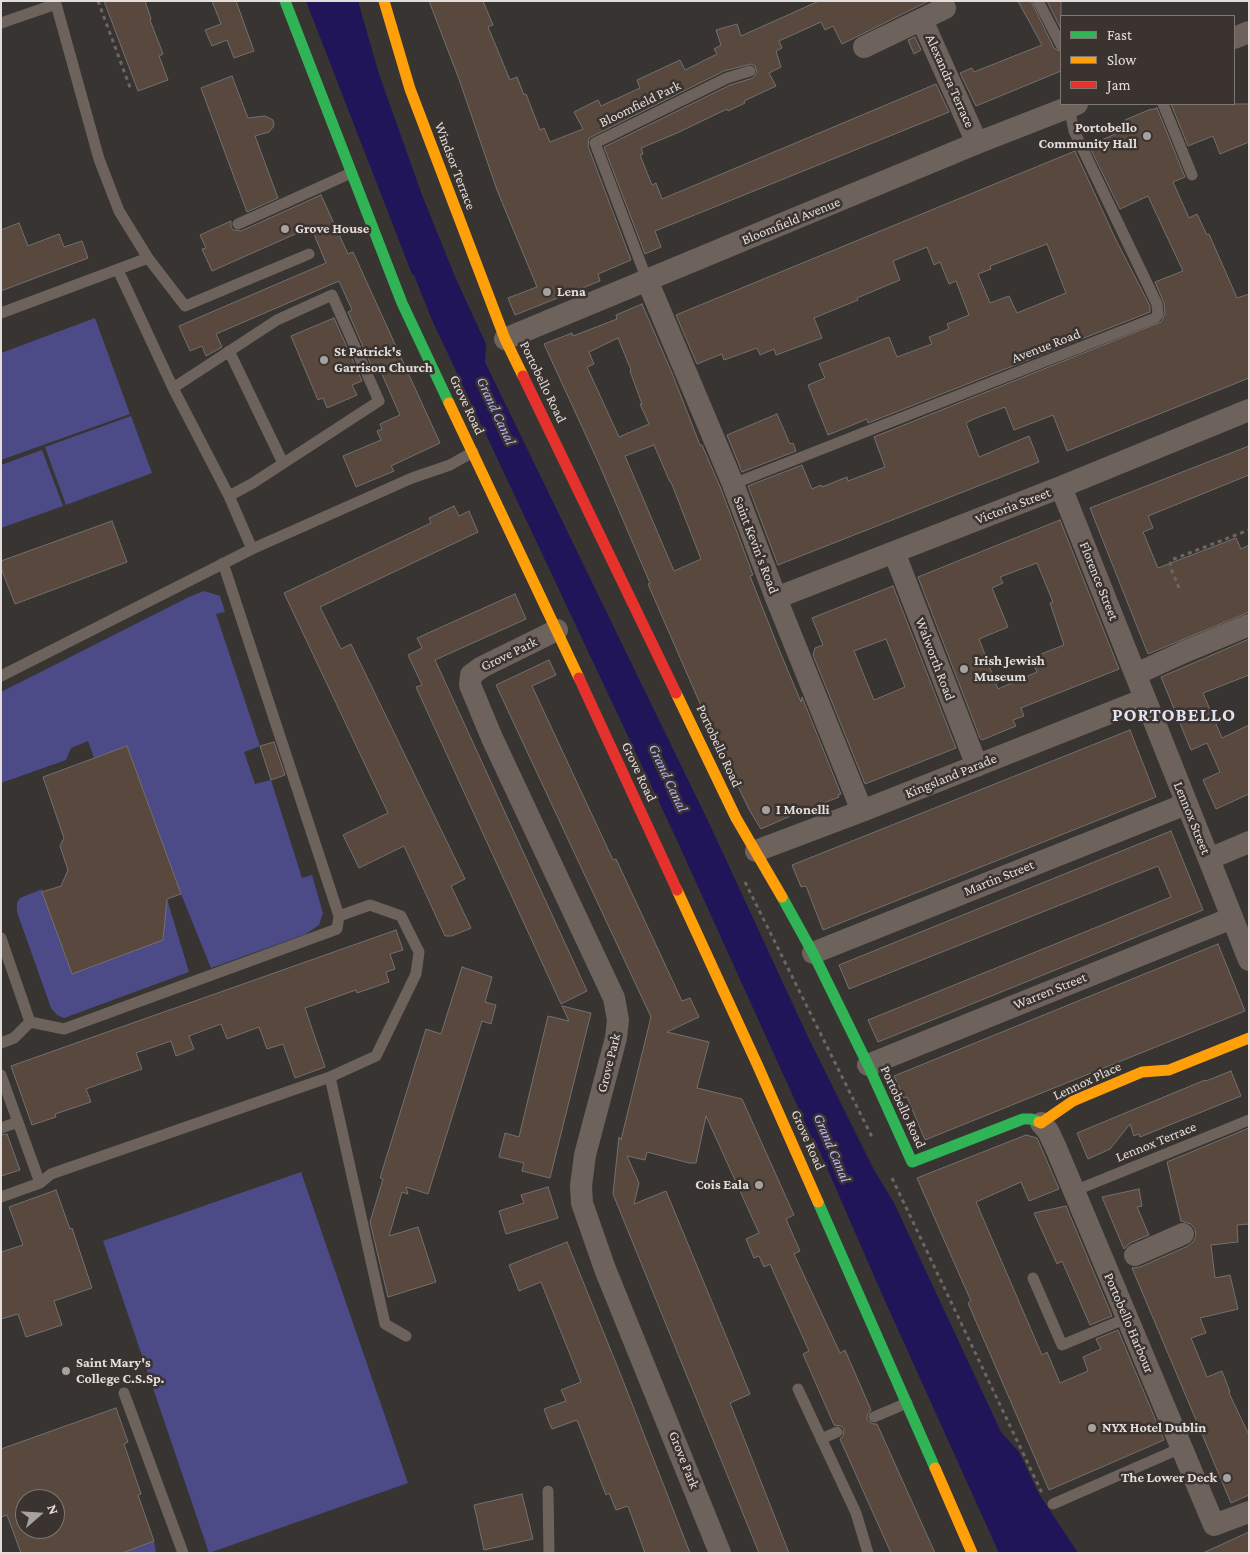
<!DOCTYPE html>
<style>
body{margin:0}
#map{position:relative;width:1250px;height:1554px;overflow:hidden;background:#373432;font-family:"Crimson Pro",serif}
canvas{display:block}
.frame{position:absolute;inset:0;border:2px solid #e3dedc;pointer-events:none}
.legend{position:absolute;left:1060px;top:15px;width:175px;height:90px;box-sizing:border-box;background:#3a332f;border:1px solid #7e7774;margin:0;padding:6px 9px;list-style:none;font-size:15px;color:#e3dedc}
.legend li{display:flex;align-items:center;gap:10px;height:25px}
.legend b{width:25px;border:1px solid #7e7774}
.north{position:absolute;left:15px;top:1489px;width:50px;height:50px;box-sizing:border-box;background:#3a332f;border:1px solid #7e7774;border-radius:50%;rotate:71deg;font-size:14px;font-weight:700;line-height:20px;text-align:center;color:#e3dedc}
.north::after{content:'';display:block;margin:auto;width:18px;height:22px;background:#a7a2a0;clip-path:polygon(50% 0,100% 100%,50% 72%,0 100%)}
</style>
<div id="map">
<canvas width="1250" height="1554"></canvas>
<div class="frame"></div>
<ul class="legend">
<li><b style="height:6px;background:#30b455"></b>Fast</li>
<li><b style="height:6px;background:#ff9f0a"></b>Slow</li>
<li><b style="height:6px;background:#e5322d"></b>Jam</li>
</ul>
<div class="north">N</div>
</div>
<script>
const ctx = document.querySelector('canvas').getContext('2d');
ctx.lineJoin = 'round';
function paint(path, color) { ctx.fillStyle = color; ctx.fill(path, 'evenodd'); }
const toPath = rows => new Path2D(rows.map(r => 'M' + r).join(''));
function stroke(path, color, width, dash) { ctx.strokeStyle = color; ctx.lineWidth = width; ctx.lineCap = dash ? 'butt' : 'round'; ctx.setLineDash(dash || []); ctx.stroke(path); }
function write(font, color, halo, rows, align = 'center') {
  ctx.font = font + ' "Crimson Pro",serif'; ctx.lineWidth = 5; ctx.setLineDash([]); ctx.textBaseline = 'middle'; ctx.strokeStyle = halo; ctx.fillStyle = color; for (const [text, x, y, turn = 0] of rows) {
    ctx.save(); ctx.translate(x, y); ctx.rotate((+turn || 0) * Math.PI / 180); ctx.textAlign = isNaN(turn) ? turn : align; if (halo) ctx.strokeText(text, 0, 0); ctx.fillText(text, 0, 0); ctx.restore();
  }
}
const green = toPath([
 [95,318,130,414,1,460,1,353],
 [131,416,152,473,66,505,45,447],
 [42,450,63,506,1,528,1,465],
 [204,591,220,596,225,612,216,614,260,746,244,752,255,784,271,780,302,878,312,875,323,913,319,925,306,934,211,968,181,894,127,746,94,758,88,741,71,748,66,760,1,783,1,692,189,597],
 [42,889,72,974,162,940,167,899,189,972,64,1018,57,1015,51,1008,17,912,17,903,20,898],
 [301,1172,408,1483,209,1553,103,1241],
 [154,1541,156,1553,122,1553]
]);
const water = toPath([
 [306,1,358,1,379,74,422,195,456,279,486,344,485,362,709,823,808,1037,874,1170,894,1203,1001,1432,1019,1452,1039,1494,1078,1553,999,1553,881,1292,814,1138,812,1138,675,836,432,320,414,275,412,274]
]);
const building = toPath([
 [104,1,145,1,151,19,150,20,163,54,159,56,168,80,138,91,104,1],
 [212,1,236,1,254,51,234,58,227,40,212,46,205,30,221,24,212,1],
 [429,1,483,1,493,25,488,27,510,80,517,77,524,95,526,94,540,130,544,128,550,142,583,129,574,112,598,100,601,106,640,88,637,80,680,60,685,70,717,54,714,49,721,45,716,30,737,24,741,36,819,1,929,1,842,44,833,26,825,30,821,22,779,41,782,48,776,51,781,67,769,73,776,86,744,101,745,103,728,111,727,109,677,133,641,148,643,154,640,155,652,185,656,183,662,199,936,84,949,112,655,231,661,247,645,254,604,147,730,85,753,78,757,72,755,66,751,64,724,71,589,138,588,146,631,260,598,274,600,281,515,315,508,298,537,287,497,190,459,79,429,1],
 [1018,1,1031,1,1054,48,1061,52,1061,71,976,106,960,73,972,68,974,72,1042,45,1018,1],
 [1047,1,1061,1,1061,29,1047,1],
 [915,37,921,50,914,54,908,40,915,37],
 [232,76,248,118,265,116,273,120,274,126,269,132,255,136,278,198,247,212,201,88,232,76],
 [1171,104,1249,104,1249,142,1220,154,1213,136,1188,146,1171,104],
 [1157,108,1185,177,1173,182,1189,218,1197,214,1207,235,1209,234,1237,298,1249,294,1249,378,1067,451,1053,415,1014,430,1005,407,976,418,966,423,979,457,1029,436,1039,462,778,565,748,486,802,465,812,489,821,485,822,487,847,477,848,481,885,467,874,437,1161,322,1165,314,1164,303,1155,282,1183,271,1148,196,1120,209,1089,146,1128,128,1125,120,1151,109,1151,110,1157,108],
 [1075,151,1116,240,1150,306,1150,312,868,423,867,419,828,435,808,385,825,378,819,364,889,337,897,357,932,344,929,337,949,329,947,324,969,315,956,281,949,284,940,262,934,265,927,247,893,261,900,280,857,298,858,300,814,318,822,338,776,355,774,349,760,355,757,348,724,360,722,354,697,364,676,315,1075,151],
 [1047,244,1066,293,1017,313,1009,296,990,303,978,274,991,269,990,266,1047,244],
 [321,195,348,254,353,252,440,443,391,466,394,471,356,487,343,456,381,440,377,431,382,429,380,424,400,415,381,372,375,374,348,312,352,310,339,281,216,334,222,347,206,356,202,346,190,351,179,326,326,263,311,227,212,271,202,249,206,248,200,235,231,221,231,227,233,230,241,231,321,195],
 [19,223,28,246,59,234,64,247,82,241,88,258,1,291,1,230,19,223],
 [642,304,672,373,700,445,702,445,721,489,753,575,750,576,778,647,801,702,802,697,841,794,838,795,839,797,811,808,811,807,761,829,750,811,722,754,648,584,650,583,600,466,544,344,572,333,573,336,617,319,616,315,642,304],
 [618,338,631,370,630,371,642,404,640,404,649,424,619,437,587,367,594,364,589,352,618,338],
 [654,445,670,482,671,482,701,559,674,571,625,456,654,445],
 [334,318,362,381,352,385,357,395,327,408,323,398,318,400,291,336,334,318],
 [777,414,790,444,793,443,796,451,742,472,727,435,777,414],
 [1249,446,1249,475,1148,516,1153,528,1143,532,1158,568,1236,538,1241,549,1249,545,1249,612,1148,654,1090,508,1249,446],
 [454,506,459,516,469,511,478,532,320,607,341,649,351,644,465,879,451,886,471,928,452,936,445,936,404,846,359,868,343,835,388,813,284,593,431,523,429,518,454,506],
 [1060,520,1119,669,1021,708,1024,716,1013,720,1016,726,982,740,980,738,918,577,1060,520],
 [1037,563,1053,602,1050,603,1064,645,1031,658,1037,672,998,689,979,639,1008,627,992,588,1003,583,1000,577,1037,563],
 [112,521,127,562,15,604,1,568,1,561,112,521],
 [893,586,956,748,865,784,813,655,815,648,823,645,812,618,893,586],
 [886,639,905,687,874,700,854,651,886,639],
 [515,594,526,619,435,660,587,991,561,1004,416,687,422,685,408,655,422,648,417,638,515,594],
 [1249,639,1249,675,1203,693,1222,738,1249,725,1249,794,1216,809,1203,780,1220,772,1207,743,1191,750,1161,677,1249,639],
 [549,660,556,675,532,686,613,860,616,859,682,1001,690,998,699,1017,667,1032,709,1042,697,1088,742,1099,794,1215,786,1219,800,1251,794,1254,840,1353,845,1350,871,1410,867,1416,867,1420,873,1424,877,1424,935,1553,891,1553,840,1439,843,1436,844,1429,841,1426,834,1425,803,1354,809,1351,770,1264,764,1267,759,1256,754,1258,746,1239,759,1233,706,1116,696,1163,689,1163,647,1152,645,1160,627,1156,639,1183,634,1204,666,1191,750,1394,730,1403,789,1553,759,1553,613,1194,619,1137,621,1140,651,1017,496,685,549,660],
 [1130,730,1156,797,823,930,806,886,801,887,792,865,1130,730],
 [274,742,285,775,271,780,260,746,274,742],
 [127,746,181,894,167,899,163,940,72,974,42,892,61,886,68,870,60,846,64,838,43,777,127,746],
 [1171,831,1203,910,878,1042,868,1020,1171,897,1158,866,849,989,839,965,1171,831],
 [396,930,403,950,390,954,395,969,386,972,389,982,357,993,356,990,305,1008,325,1067,295,1078,283,1044,267,1049,259,1027,227,1039,221,1024,189,1036,194,1049,176,1056,171,1041,136,1053,142,1069,86,1089,91,1102,55,1114,56,1117,32,1125,11,1066,396,930],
 [1218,944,1245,1011,925,1140,907,1097,904,1098,894,1076,1218,944],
 [462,967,492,977,485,1002,496,1005,491,1024,482,1021,428,1194,406,1187,408,1194,402,1192,389,1236,418,1227,436,1282,388,1297,370,1222,383,1179,380,1178,426,1029,441,1034,462,967],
 [562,1006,591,1013,550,1178,522,1171,524,1163,499,1157,505,1133,519,1137,548,1016,569,1021,562,1006],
 [1231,1071,1241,1096,1140,1137,1139,1134,1134,1136,1130,1124,1110,1149,1088,1159,1077,1133,1205,1080,1206,1081,1231,1071],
 [1249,1128,1249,1224,1237,1225,1238,1242,1211,1245,1215,1278,1230,1275,1238,1309,1200,1318,1206,1333,1191,1338,1207,1377,1222,1371,1230,1392,1229,1393,1249,1435,1249,1495,1231,1503,1132,1268,1140,1267,1188,1246,1193,1242,1196,1236,1195,1229,1191,1224,1181,1221,1167,1162,1249,1128],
 [7,1134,20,1170,1,1176,1,1135,7,1134],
 [1026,1135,1037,1138,1059,1189,1029,1201,1021,1182,976,1202,1042,1355,1047,1352,1060,1383,1088,1371,1083,1357,1101,1349,1096,1339,1118,1330,1164,1440,1049,1490,968,1303,971,1301,917,1178,1026,1135],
 [548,1187,558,1218,506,1234,499,1211,524,1203,521,1195,548,1187],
 [1139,1189,1142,1206,1137,1207,1149,1235,1130,1243,1124,1249,1102,1197,1139,1189],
 [56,1190,70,1229,72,1228,92,1288,54,1301,62,1325,26,1337,18,1314,1,1319,1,1252,23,1245,9,1207,56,1190],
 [1066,1206,1112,1316,1090,1325,1062,1261,1057,1264,1034,1213,1066,1206],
 [567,1242,622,1378,690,1553,645,1553,628,1506,616,1510,609,1493,606,1495,577,1420,552,1429,548,1420,544,1409,566,1401,561,1390,581,1382,541,1282,519,1291,509,1265,567,1242],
 [116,1408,128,1442,124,1444,141,1494,138,1495,154,1541,122,1553,21,1553,7,1515,1,1517,1,1449,116,1408],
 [25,1499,55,1499,55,1529,25,1529,25,1499],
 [522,1494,533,1539,484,1550,474,1505,522,1494],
 [1249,1532,1249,1553,1203,1553,1249,1532]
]);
const path = toPath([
 [98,1,131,90],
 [1179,588,1170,566,1171,560,1249,530],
 [745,882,873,1139],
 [892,1178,1042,1493]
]);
const lane = toPath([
 [1038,1,1061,45],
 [1,23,56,4,99,159,119,211,148,258],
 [1163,104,1192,175],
 [238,224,351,173],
 [118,270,173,388,229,496,252,549],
 [647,280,595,143,727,78,750,71],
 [1,313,148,258,185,306,309,254],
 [229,351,283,463],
 [173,388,277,320,332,295,379,401,253,483,229,496],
 [733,484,1155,318,1158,314,1157,304,1074,131,1069,107],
 [1,676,252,549,412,478,450,465,473,452],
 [1,938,30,1022],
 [30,1022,64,1029,337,929,339,916,223,563],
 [1,1043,14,1038,30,1022],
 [1,1075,40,1183],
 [330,1077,385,1324,406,1336],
 [1,1128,18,1122],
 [1074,1191,1249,1120],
 [1,1197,40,1183,51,1174,330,1077,376,1056,416,974,419,952,401,916,370,905,339,916],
 [1033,1278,1062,1345,1127,1318],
 [798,1389,856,1513,868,1553],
 [124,1393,183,1553],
 [874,1417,907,1403],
 [821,1439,837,1432],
 [548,1491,549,1553],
 [1053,1504,1181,1448]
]);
const street = toPath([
 [922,20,977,143],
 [1234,38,1249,32],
 [864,47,945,8],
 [647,280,733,484,776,598,862,811],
 [505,339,977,143,1077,104],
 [1061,487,1249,960],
 [894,552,977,766],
 [776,598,1061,487,1249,410],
 [557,630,482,667,471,675,470,685,492,738,614,998,618,1020,616,1038,585,1155,581,1186,582,1203,605,1269,720,1553],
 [1136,674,1184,652,1249,625],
 [756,851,862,811,1145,699],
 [1209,859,1249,842],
 [813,953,1186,804],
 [868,1065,1232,918],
 [1041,1123,1048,1131,1056,1148,1214,1525,1249,1512],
 [1135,1255,1183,1234]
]);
const fast = toPath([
 [285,1,402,303,449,403],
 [782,897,813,953,868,1065,912,1162,1023,1119,1031,1119,1039,1122],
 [818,1202,935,1468]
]);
const slow = toPath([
 [384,1,410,89,505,339,523,376],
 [449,403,579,678],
 [676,693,736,818,782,897],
 [677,890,757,1064,818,1202],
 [1039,1122,1041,1123,1073,1101,1142,1072,1169,1070,1249,1038],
 [935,1468,972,1553]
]);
const jam = toPath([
 [523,376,676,693],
 [579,678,677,890]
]);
const markers = [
 [1147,136,5,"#a7a2a0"],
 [285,229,5,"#a7a2a0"],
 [547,292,5,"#a7a2a0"],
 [324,360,5,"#a7a2a0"],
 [964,669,5,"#a7a2a0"],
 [766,810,5,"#a7a2a0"],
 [759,1185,5,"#a7a2a0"],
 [66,1371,5,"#a7a2a0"],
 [1092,1428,5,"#a7a2a0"],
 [1227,1478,5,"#a7a2a0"]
];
const streetNames = [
 ["Alexandra Terrace",950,81,66],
 ["Bloomfield Park",640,104,-26],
 ["Windsor Terrace",455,166,69],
 ["Bloomfield Avenue",791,221,-22],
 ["Avenue Road",1046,346,-21],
 ["Portobello Road",543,382,64],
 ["Grove Road",467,405,65],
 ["Victoria Street",1013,506,-21],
 ["Saint Kevin's Road",756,545,69],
 ["Florence Street",1099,581,68],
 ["Grove Park",509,654,-26],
 ["Walworth Road",935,659,69],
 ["Portobello Road",719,746,65],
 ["Grove Road",639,772,65],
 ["Kingsland Parade",951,776,-22],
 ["Lennox Street",1192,818,68],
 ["Martin Street",999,878,-22],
 ["Warren Street",1050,991,-22],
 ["Grove Park",609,1063,-76],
 ["Lennox Place",1087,1081,-25],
 ["Portobello Road",903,1107,65],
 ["Grove Road",808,1140,66],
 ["Lennox Terrace",1156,1142,-22],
 ["Portobello Harbour",1129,1323,67],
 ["Grove Park",684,1460,68]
];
const poiNames = [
 ["Portobello",1137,128,"right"],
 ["Community Hall",1137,144,"right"],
 ["Grove House",295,229],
 ["Lena",557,292],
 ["St Patrick's",334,352],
 ["Garrison Church",334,368],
 ["Irish Jewish",974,661],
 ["Museum",974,677],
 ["I Monelli",776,810],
 ["Cois Eala",749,1185,"right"],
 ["Saint Mary's",76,1363],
 ["College C.S.Sp.",76,1379],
 ["NYX Hotel Dublin",1102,1428],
 ["The Lower Deck",1217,1478,"right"]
];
const waterNames = [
 ["Grand Canal",496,411,65],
 ["Grand Canal",668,778,65],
 ["Grand Canal",832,1148,67]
];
const districtNames = [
 ["PORTOBELLO",1174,715]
];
paint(green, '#4c4b88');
paint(water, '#21155a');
paint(building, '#58483d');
stroke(building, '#74706f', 1);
stroke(path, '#6d6561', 3, [4, 4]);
stroke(lane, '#6d625c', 11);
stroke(street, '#6d625c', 22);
stroke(fast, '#30b455', 11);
stroke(slow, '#ff9f0a', 11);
stroke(jam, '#e5322d', 11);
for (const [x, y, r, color] of markers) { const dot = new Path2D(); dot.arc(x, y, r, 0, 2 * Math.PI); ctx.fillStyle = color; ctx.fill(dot); stroke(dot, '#3a332f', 2); }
write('14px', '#e3dedc', '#3a332f', streetNames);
write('bold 14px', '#e3dedc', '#3a332f', poiNames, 'left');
write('italic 15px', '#b3b7f9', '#3a332f', waterNames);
ctx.letterSpacing = '1px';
write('bold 19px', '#e2e3f2', '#3a332f', districtNames);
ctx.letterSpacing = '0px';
</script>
